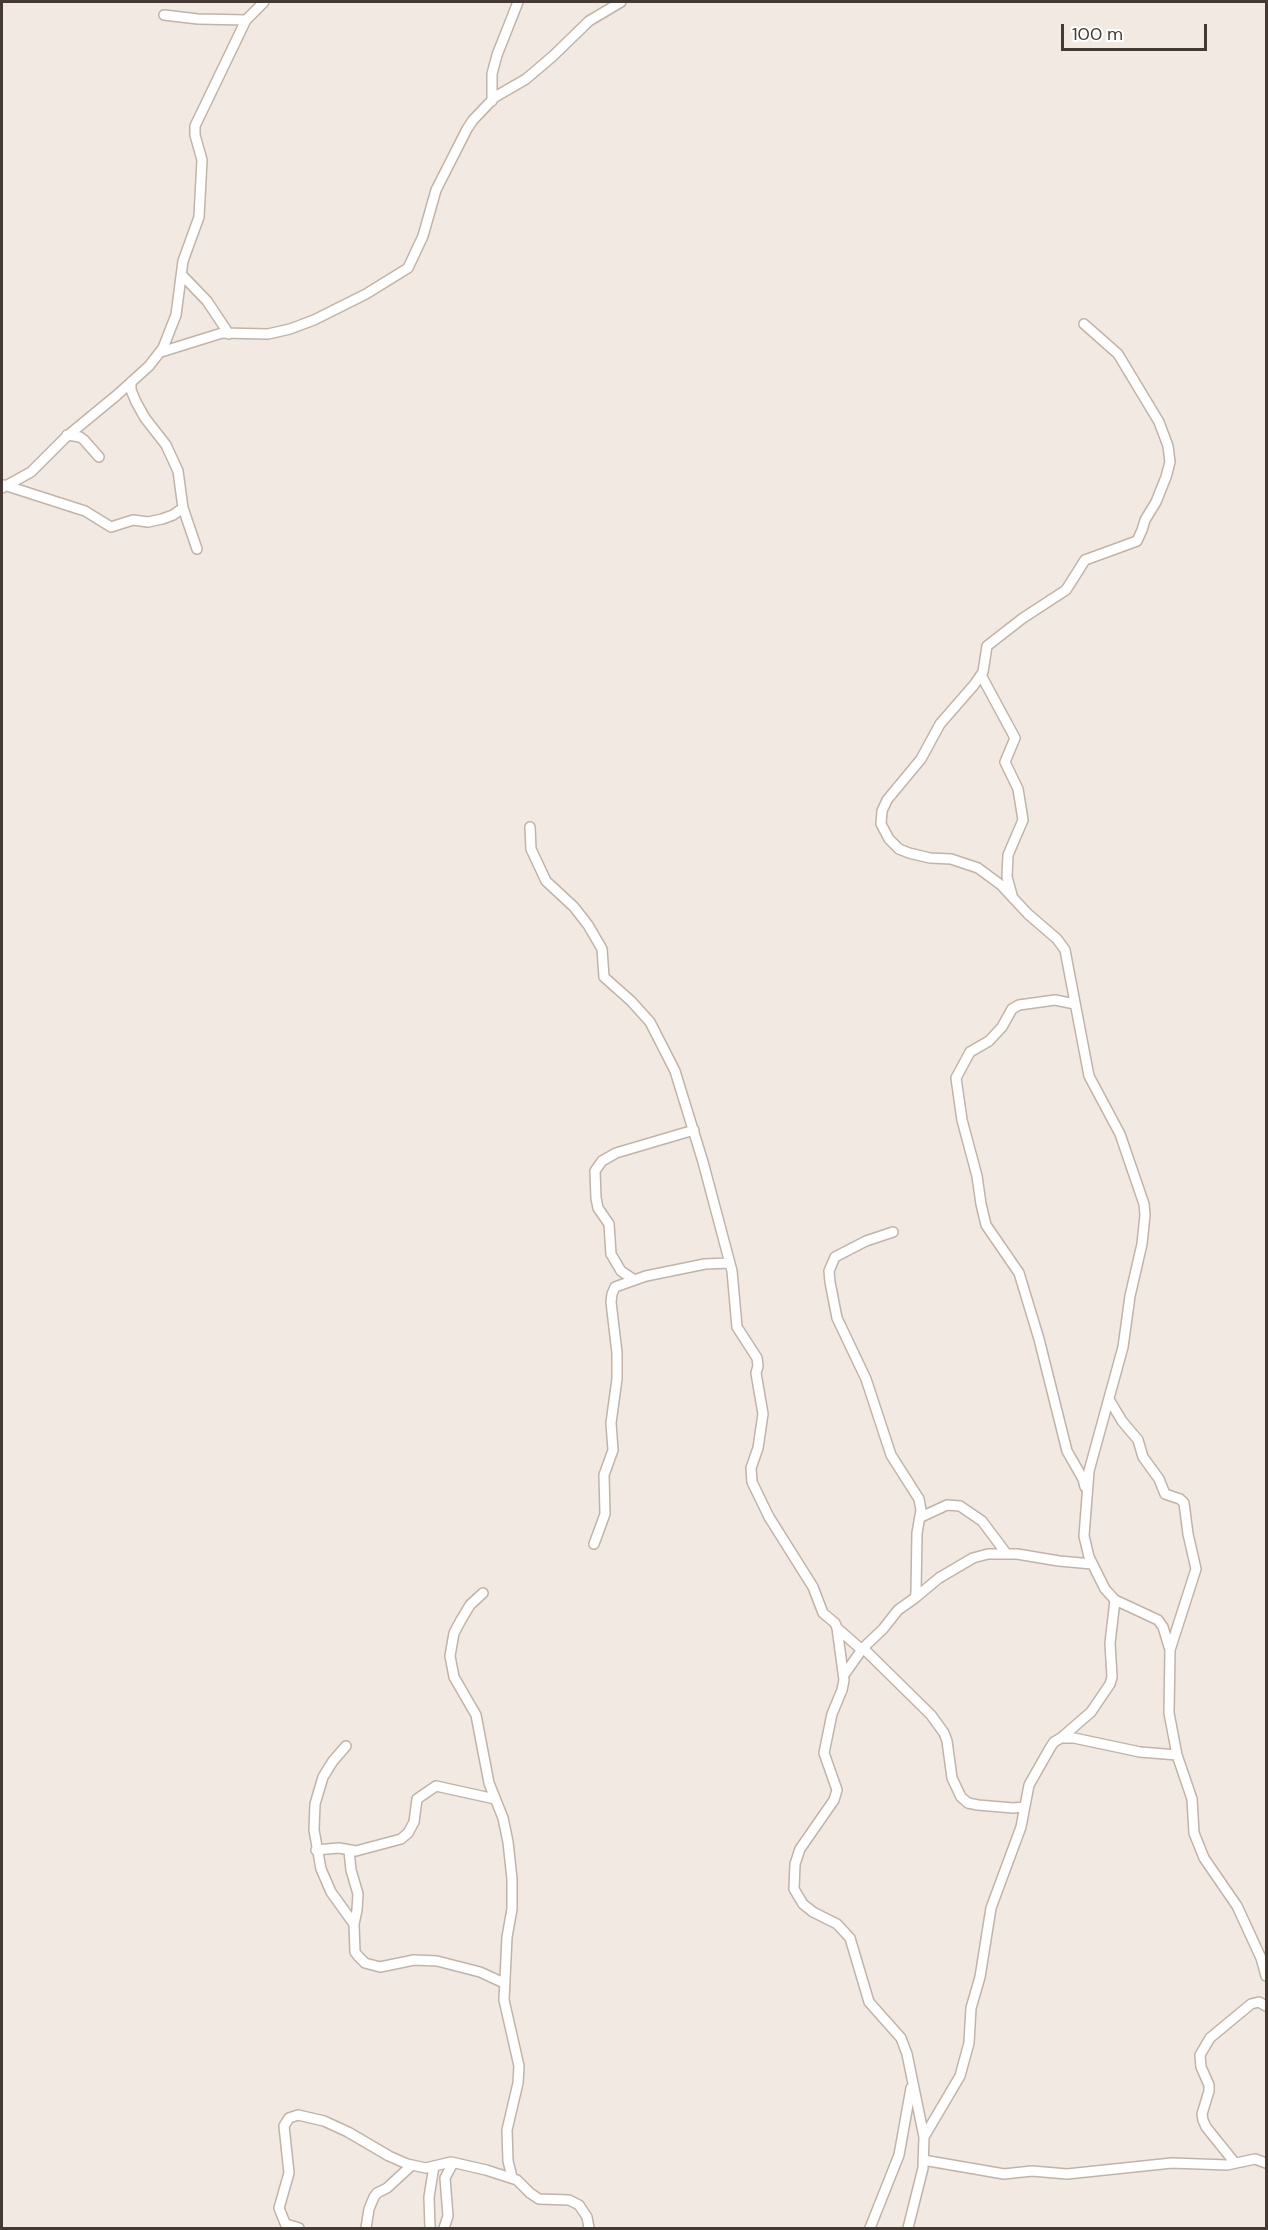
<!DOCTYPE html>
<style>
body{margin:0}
#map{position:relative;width:1268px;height:2230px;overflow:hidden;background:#f2eae2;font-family:"DM Sans",sans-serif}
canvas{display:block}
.frame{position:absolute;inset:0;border:3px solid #443a33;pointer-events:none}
.scale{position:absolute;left:1061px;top:24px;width:146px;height:27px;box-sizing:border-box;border:3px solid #443a33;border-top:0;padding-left:8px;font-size:18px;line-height:21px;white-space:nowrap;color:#443a33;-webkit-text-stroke:4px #fff;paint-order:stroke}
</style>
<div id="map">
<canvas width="1268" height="2230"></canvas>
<div class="frame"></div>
<div class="scale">100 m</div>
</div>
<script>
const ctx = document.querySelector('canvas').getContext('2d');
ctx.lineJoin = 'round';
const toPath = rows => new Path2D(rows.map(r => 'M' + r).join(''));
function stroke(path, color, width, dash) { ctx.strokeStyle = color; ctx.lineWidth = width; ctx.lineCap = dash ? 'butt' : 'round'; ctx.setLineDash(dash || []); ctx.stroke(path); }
const street = toPath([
 [164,15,198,19,246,20],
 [492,101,492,74,497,55,518,2],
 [182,275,207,301,229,334],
 [1084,324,1118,354,1159,422,1168,446,1170,462,1166,477,1156,502,1145,520,1142,530,1137,541,1085,560,1066,590,1023,618,987,646,983,672,974,685,940,724,921,759,887,800,882,811,881,824,889,839,899,849,909,853,930,858,951,859,978,868,1001,885,1028,914,1057,939,1065,950,1089,1076,1120,1134,1144,1204,1145,1215,1142,1244,1130,1296,1123,1347,1089,1471,1084,1536,1089,1557,1105,1589,1115,1600,1158,1620,1163,1627,1170,1650],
 [161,352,222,333,268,334,290,329,314,320,366,294,408,268,423,236,436,190,467,129,473,120,495,97,526,79,553,56,589,21,621,2],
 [131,382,131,390,136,402,145,418,166,445,178,471,183,508,197,549],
 [67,435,80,437,84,440,99,457],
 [4,485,85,511,111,527,133,520,148,522,162,519,173,515,183,508],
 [2,488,31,472,66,437,117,395,149,366,163,348,176,315,183,261,199,217,202,160,195,135,195,126,246,20,264,2],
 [981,675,1015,738,1005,762,1018,789,1023,820,1008,855,1007,877,1012,895],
 [530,827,531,849,546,881,574,907,588,925,602,949,604,977,631,1001,650,1022,675,1071,703,1162,732,1271,737,1327,757,1358,758,1366,756,1373,763,1414,758,1448,751,1468,752,1482,769,1517,813,1587,823,1613,835,1623,837,1628,844,1680,842,1690,832,1714,824,1753,837,1790,834,1800,800,1849,795,1864,794,1889,803,1904,813,1912,837,1924,850,1938,869,2002,901,2038,907,2054,924,2137,923,2168,908,2228],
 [1075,1004,1055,1000,1019,1005,1012,1009,1002,1027,989,1041,970,1052,956,1078,962,1120,977,1176,981,1204,986,1225,1019,1273,1039,1339,1067,1451,1083,1479,1085,1487],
 [633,1279,621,1271,611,1254,609,1224,598,1208,596,1198,595,1171,602,1161,616,1153,694,1130],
 [1110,1401,1122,1421,1138,1440,1143,1457,1159,1479,1165,1494,1180,1499,1184,1503,1188,1534,1196,1569,1170,1650,1169,1713,1177,1755,1192,1799,1194,1833,1204,1858,1237,1906,1261,1958,1266,1976],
 [921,1517,947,1505,960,1506,982,1521,1006,1553],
 [594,1544,605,1514,604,1475,613,1450,611,1423,617,1379,617,1353,611,1302,612,1294,615,1287,646,1276,705,1264,729,1263],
 [483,1593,470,1605,461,1620,454,1633,450,1656,454,1677,476,1715,489,1783,503,1818,508,1842,512,1879,512,1909,507,1937,504,2000,519,2066,518,2083,507,2130,508,2161,512,2177],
 [915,1598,939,1578,973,1558,988,1554,1017,1554,1059,1561,1092,1564],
 [837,1628,862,1650],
 [863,1648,931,1715,944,1733,947,1741,952,1778,961,1797,968,1803,978,1805,1013,1808,1024,1807],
 [844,1675,863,1648,883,1629,898,1610,915,1598,916,1593,917,1533,921,1510,919,1499,891,1455,866,1379,837,1318,830,1282,829,1271,835,1257,866,1241,893,1232],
 [1061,1738,1091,1712,1110,1684,1112,1677,1110,1643,1115,1600],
 [346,1746,333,1761,323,1777,315,1804,314,1830,321,1869,331,1892,354,1924,355,1952,358,1956,365,1963,380,1967,414,1960,437,1961,480,1972,504,1983],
 [316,1850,339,1848,356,1851,401,1839,408,1833,414,1822,417,1799,436,1786,495,1799],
 [349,1851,351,1870,358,1894,357,1910,354,1924],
 [924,2137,960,2076,969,2043,971,2008,980,1977,991,1908,1021,1827,1029,1785,1050,1748,1054,1742,1061,1738,1074,1738,1140,1752,1177,1755],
 [923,2160,1004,2174,1032,2171,1067,2174,1172,2163,1227,2165,1255,2159,1266,2163],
 [1235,2163,1206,2127,1203,2120,1202,2114,1209,2091,1209,2085,1201,2067,1200,2055,1210,2038,1251,2004,1259,2002,1266,2006],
 [286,2224,299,2228],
 [287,2228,279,2208,289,2173,284,2126,289,2118,298,2115,324,2121,348,2132,389,2156,407,2164,426,2168,451,2162,486,2170,517,2180,530,2193,539,2199,569,2200,579,2205,587,2217,589,2228],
 [366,2228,369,2209,374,2197,377,2193,387,2188,412,2165],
 [430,2228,429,2197,434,2166],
 [444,2228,448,2216,445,2178,453,2163],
 [870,2228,899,2155,911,2088]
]);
stroke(street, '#c1b3a8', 12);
stroke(street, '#fff', 9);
</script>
